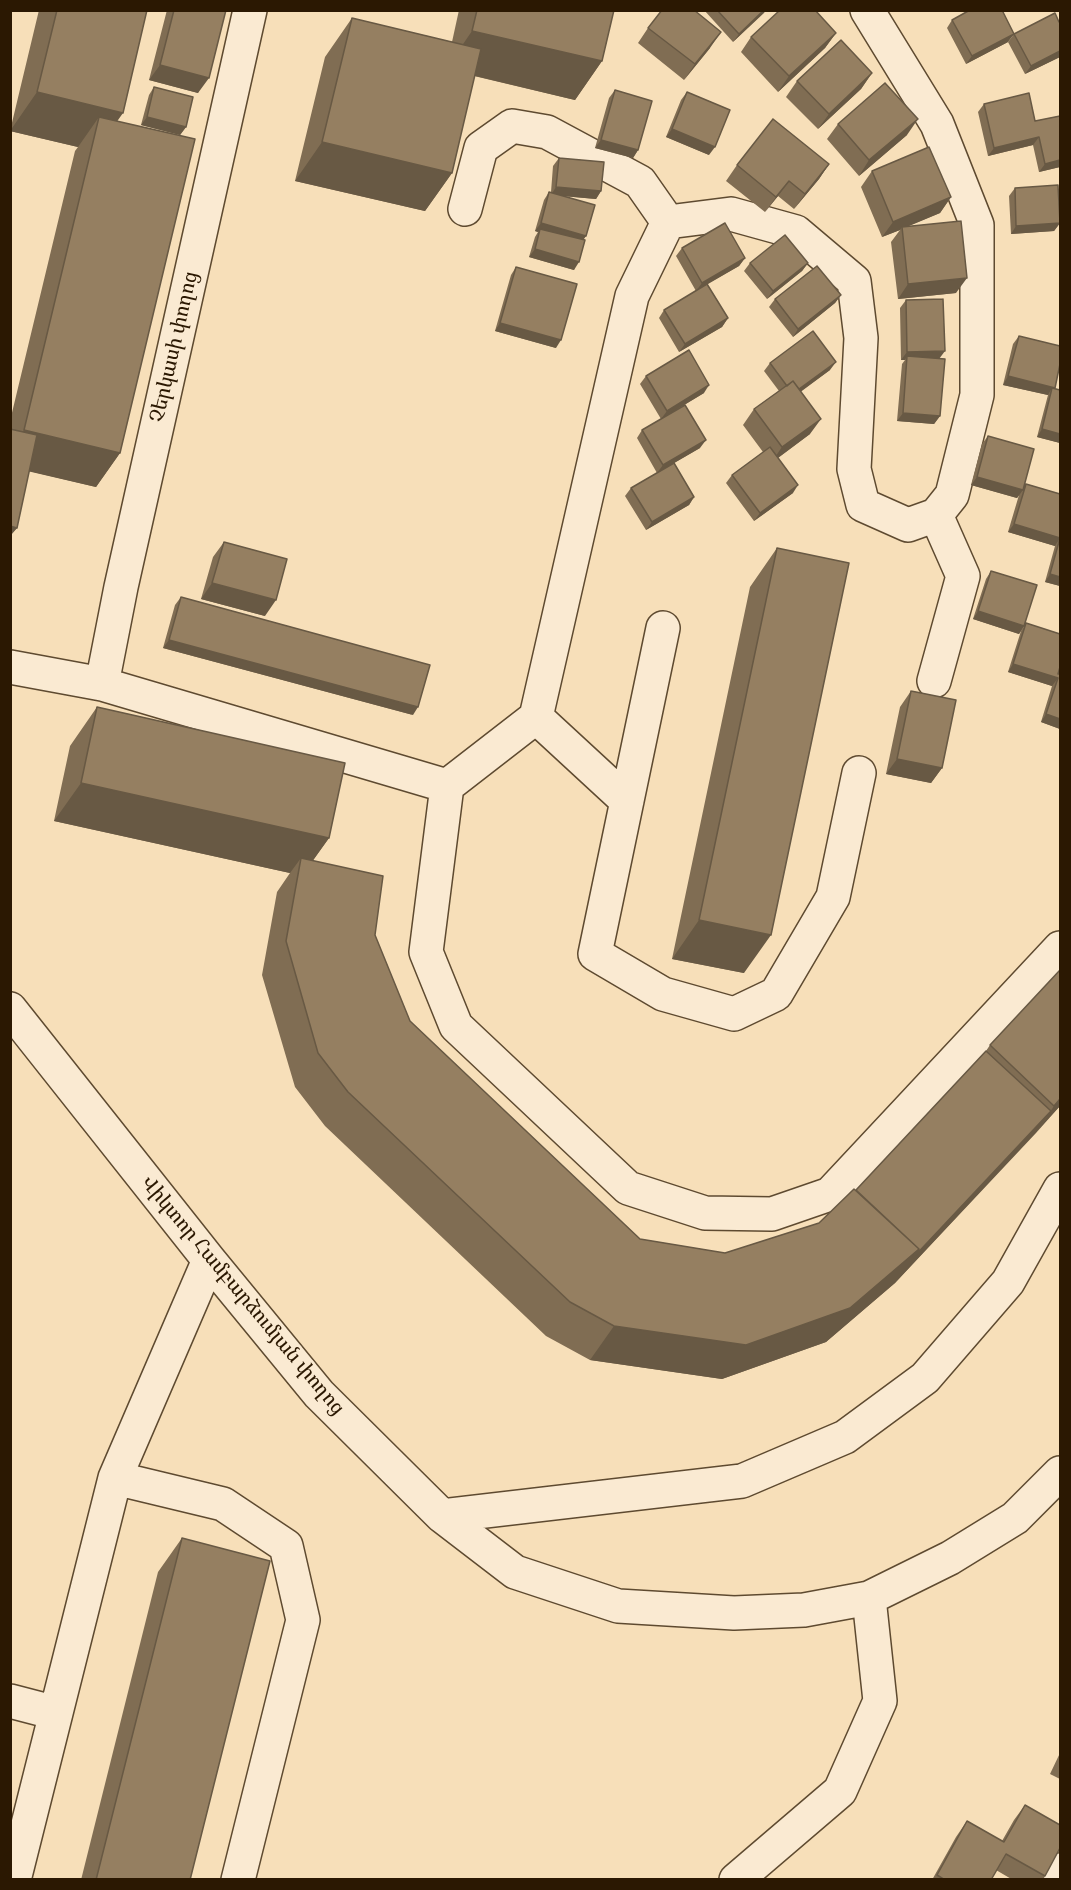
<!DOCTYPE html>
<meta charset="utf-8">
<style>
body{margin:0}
#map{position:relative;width:1071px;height:1890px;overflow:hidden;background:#f7dfb9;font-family:"Gentium Book Plus",serif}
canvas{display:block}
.frame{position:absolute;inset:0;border:12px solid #2b1802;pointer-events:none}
</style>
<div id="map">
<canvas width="1071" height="1890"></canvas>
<div class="frame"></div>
</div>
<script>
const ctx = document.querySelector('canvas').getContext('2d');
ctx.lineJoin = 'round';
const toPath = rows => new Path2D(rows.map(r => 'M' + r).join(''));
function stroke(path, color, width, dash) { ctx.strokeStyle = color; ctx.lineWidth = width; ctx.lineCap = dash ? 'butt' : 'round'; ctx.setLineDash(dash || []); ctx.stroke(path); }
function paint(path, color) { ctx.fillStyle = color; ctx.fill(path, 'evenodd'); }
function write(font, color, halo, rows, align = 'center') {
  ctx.font = font + ' "Gentium Book Plus","Noto Serif Armenian",serif'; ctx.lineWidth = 5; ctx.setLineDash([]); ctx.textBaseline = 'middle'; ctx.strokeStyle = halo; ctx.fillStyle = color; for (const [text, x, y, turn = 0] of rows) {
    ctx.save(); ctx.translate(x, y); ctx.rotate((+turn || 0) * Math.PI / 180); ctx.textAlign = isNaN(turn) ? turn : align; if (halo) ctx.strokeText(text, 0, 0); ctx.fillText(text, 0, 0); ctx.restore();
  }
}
const minor = toPath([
 [465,209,481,148,512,126,547,132,640,182,668,222],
 [663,628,595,954,663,994,734,1014,776,994,833,897,859,773],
 [10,667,102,684,447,786,536,717,632,296,668,222,731,214,796,232,854,281,861,338,854,469,863,505,908,525,936,515,952,495,977,395,977,225,937,124,867,10],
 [934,681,963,576,936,515],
 [102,684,121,587,250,10],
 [536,717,627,801],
 [447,786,426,952,456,1026,628,1188,705,1213,772,1214,830,1194,1060,948],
 [10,1009,209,1260,319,1394,442,1516,515,1572,618,1606,734,1613,804,1610,869,1598,950,1558,1015,1518,1060,1473],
 [115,1478,223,1504,286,1546,303,1620,238,1880],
 [442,1516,742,1481,845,1437,925,1378,1008,1282,1060,1189],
 [10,1701,56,1713],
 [14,1880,115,1478,209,1260],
 [736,1880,840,1791,880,1701,869,1598],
 [1056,1880,1060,1870]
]);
const wall = toPath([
 [39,10,147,10,117,121,120,453,96,487,29,471,17,528,10,536,10,421,75,151,78,147,10,131],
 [167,10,226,10,198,93,149,80],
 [459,10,614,10,602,61,575,100,474,76,452,173,425,211,295,181,325,57,352,18,452,42],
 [704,10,766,10,733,42],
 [952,20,1008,42,966,64,947,28],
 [1060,21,1060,57,1025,74,1008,42,1014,34],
 [648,28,710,48,684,80,638,43],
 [836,33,825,48,778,92,741,52,751,37],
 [872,73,861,89,818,129,786,97,797,81],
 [154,87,186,127,180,135,141,125,149,95],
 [615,90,638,150,633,158,595,148,609,98],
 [687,92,709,155,666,137,681,100],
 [984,104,1035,121,1060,116,1060,167,1039,172,1033,145,988,156,978,112],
 [838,124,907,135,859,176,827,139],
 [559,158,601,191,596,199,563,196,586,236,583,240,574,270,529,257,535,237,538,232,535,231,544,200,549,192,551,192,553,166],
 [829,164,819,179,794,209,778,196,765,212,726,181,737,165],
 [872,171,951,197,940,213,908,226,956,293,898,299,891,242,900,230,882,237,861,187],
 [1015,188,1060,223,1054,231,1011,234,1009,196],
 [682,248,745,258,739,266,707,284,728,318,722,327,679,352,659,318,664,310,696,291,676,256],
 [750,263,808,263,802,271,767,299,744,271],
 [516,267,556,348,495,331,511,275],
 [841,295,835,303,793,337,769,307,775,299],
 [906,300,939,359,940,416,934,424,897,421,902,364,905,360,901,360,900,308],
 [1019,336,1054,389,1060,443,1037,437,1048,395,1003,385,1013,344],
 [770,363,830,370,801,391,810,434,778,458,793,493,754,521,726,483,732,475,763,452,743,425,754,409,779,391,764,371],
 [646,376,704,393,664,417,700,448,674,463,694,497,689,505,646,530,625,496,631,488,657,473,637,438,642,430,661,419,640,384],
 [988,436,1023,487,1026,484,1060,494,1060,586,1045,582,1055,546,1008,532,1019,495,1017,498,971,485,982,444],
 [224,542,265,616,201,599,213,557],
 [777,548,744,973,672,959,750,587],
 [991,571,1024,626,1019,634,973,619,986,579],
 [181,597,413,715,163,648,175,605],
 [1026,623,1058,674,1060,674,1060,729,1041,722,1052,686,1008,672,1021,631],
 [911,691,942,768,931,783,886,774,900,707],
 [97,707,329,838,313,860,375,935,410,1021,640,1239,725,1253,819,1223,856,1190,986,1051,990,1045,1060,1106,895,1283,826,1342,722,1379,590,1360,546,1336,325,1126,295,1087,262,975,277,892,290,873,54,821,70,746],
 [182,1538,190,1880,81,1880,158,1572],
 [1060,1753,1060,1779,1050,1774],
 [1025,1805,1045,1876,1043,1880,1013,1880,996,1870,991,1880,932,1880,956,1837,967,1821,1002,1841,1014,1820]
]);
const shadedWall = toPath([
 [764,10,766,10,764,13,733,42,739,34],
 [472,31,602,61,575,100,446,69],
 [721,32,710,48,684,80,695,64],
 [836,33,825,48,778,92,789,76],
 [1014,34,1008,42,966,64,972,56],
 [1060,51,1060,57,1025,74,1031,66],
 [160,65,209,78,198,93,149,80],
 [872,73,861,89,818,129,829,114],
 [37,92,123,113,96,151,99,117,78,147,10,131],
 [147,117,186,127,180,135,141,125],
 [918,119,907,135,859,176,869,160],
 [672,129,715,147,709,155,666,137],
 [1039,137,1033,145,988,156,994,148],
 [601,140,638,150,633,158,595,148],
 [322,142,452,173,425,211,295,181],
 [1060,160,1060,167,1039,172,1045,164],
 [829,164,819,179,794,209,805,194],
 [789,181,778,196,765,212,776,197],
 [556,187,601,191,596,199,551,195],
 [951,197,940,213,902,229,902,227,900,230,882,237,893,222],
 [541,223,586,236,580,244,540,229,538,232,535,231],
 [1060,223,1054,231,1011,234,1016,226],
 [535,249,579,262,574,270,529,257],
 [745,258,739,266,696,291,702,283],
 [808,263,802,271,767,299,773,291],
 [967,278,956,293,898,299,908,284],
 [841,295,835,303,793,337,798,329],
 [728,318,722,327,679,352,685,344],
 [500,323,561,340,556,348,495,331],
 [945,351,939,359,907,356,905,360,901,360,907,352],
 [836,362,830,370,787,402,792,394],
 [1008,376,1055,388,1051,392,1052,388,1048,395,1003,385],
 [709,385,704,393,661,419,667,411],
 [903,413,940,416,934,424,897,421],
 [821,419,810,434,771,463,782,447],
 [1042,429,1060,434,1060,443,1037,437],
 [24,430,120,453,96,487,10,467,10,449],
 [706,440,700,448,657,473,663,465],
 [977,477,1023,490,1017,498,971,485],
 [798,485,793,493,754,521,760,513],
 [694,497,689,505,646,530,652,522],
 [1014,524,1060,538,1055,546,1008,532],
 [10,526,17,528,10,536],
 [1050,574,1060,577,1060,586,1045,582],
 [212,583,276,600,265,616,201,599],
 [978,611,1024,626,1019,634,973,619],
 [169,640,418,707,413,715,163,648],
 [1013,664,1058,678,1052,686,1008,672],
 [1046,714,1060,719,1060,729,1041,722],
 [897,759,942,768,931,783,886,774],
 [81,783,329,838,302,876,301,858,290,873,54,821],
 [699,920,771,935,744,973,672,959],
 [1060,1099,1060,1106,1036,1133,1054,1106],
 [1051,1111,1036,1133,895,1283,826,1342,722,1379,590,1360,614,1326]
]);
const building = toPath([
 [57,10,147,10,123,113,37,92,57,10],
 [174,10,226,10,209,78,160,65,174,10],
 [477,10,614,10,602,61,472,31,477,10],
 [662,10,694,10,721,32,695,64,648,28,662,10],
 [717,10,764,10,739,34,717,10],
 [780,10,815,10,836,33,789,76,751,37,780,10],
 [970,10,1002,10,1014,34,972,56,952,20,970,10],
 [1055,13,1059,22,1060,21,1060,51,1031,66,1014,34,1055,13],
 [352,18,481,49,452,173,322,142,352,18],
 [841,40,872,73,829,114,797,81,841,40],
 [885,83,918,119,869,160,838,124,885,83],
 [154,87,193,97,186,127,147,117,154,87],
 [615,90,652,101,638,150,601,140,615,90],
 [687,92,730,110,715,147,672,129,687,92],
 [1029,93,1035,121,1060,116,1060,160,1045,164,1039,137,994,148,984,104,1029,93],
 [99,117,195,139,120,453,24,430,99,117],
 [773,119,829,164,805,194,789,181,776,197,737,165,773,119],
 [929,147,951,197,893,222,872,171,929,147],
 [559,158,604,162,601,191,556,187,559,158],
 [1058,185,1060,223,1016,226,1015,188,1058,185],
 [549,192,595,205,586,236,541,223,549,192],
 [961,221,967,278,908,284,902,227,961,221],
 [725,223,745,258,702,283,682,248,725,223],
 [540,229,585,240,579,262,535,249,540,229],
 [785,235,808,263,773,291,750,263,785,235],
 [817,266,841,295,798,329,775,299,817,266],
 [516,267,577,284,561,340,500,323,516,267],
 [707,284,728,318,685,344,664,310,707,284],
 [943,299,945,351,907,352,906,300,943,299],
 [813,331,836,362,799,389,793,381,787,386,770,363,813,331],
 [1019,336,1060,346,1060,364,1055,388,1008,376,1019,336],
 [689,350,709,385,667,411,646,376,689,350],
 [907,356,945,359,940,416,903,413,907,356],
 [793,381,821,419,782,447,754,409,793,381],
 [1052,388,1060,390,1060,434,1042,429,1052,388],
 [685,405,706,440,663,465,642,430,685,405],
 [10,429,37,435,17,528,10,526,10,429],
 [988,436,1034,449,1023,490,977,477,988,436],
 [770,447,798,485,760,513,732,475,770,447],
 [674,463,694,497,652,522,631,488,674,463],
 [1026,484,1060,494,1060,538,1014,524,1026,484],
 [1060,538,1060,577,1050,574,1060,538],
 [224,542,287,559,276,600,212,583,224,542],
 [777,548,849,563,771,935,699,920,777,548],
 [991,571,1037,585,1024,626,978,611,991,571],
 [181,597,430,665,418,707,169,640,181,597],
 [1026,623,1060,634,1060,667,1058,674,1060,674,1060,719,1046,714,1058,678,1013,664,1026,623],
 [911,691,956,700,942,768,897,759,911,691],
 [97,707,345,763,329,838,81,783,97,707],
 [301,858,383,876,375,935,410,1021,640,1239,725,1253,819,1223,854,1189,919,1249,850,1308,746,1345,614,1326,570,1302,348,1092,318,1053,286,941,301,858],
 [1060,970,1060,1099,1054,1106,990,1045,1060,970],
 [986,1051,1051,1111,910,1261,919,1249,856,1190,986,1051],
 [182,1538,270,1561,190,1880,96,1880,182,1538],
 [1025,1805,1060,1825,1060,1848,1045,1876,1006,1854,991,1880,945,1880,937,1875,967,1821,1004,1842,1025,1805]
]);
const streetNames = [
 ["Չերկասի փողոց",175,347,-77],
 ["Վիկտոր Համբարձումյան փողոց",242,1296,50]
];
stroke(minor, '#5e4a30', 36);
stroke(minor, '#faead2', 33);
paint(wall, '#806d53');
paint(shadedWall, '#685944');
paint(building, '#957f61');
stroke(building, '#685944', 1.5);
write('20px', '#2b1802', '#faead2', streetNames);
</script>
